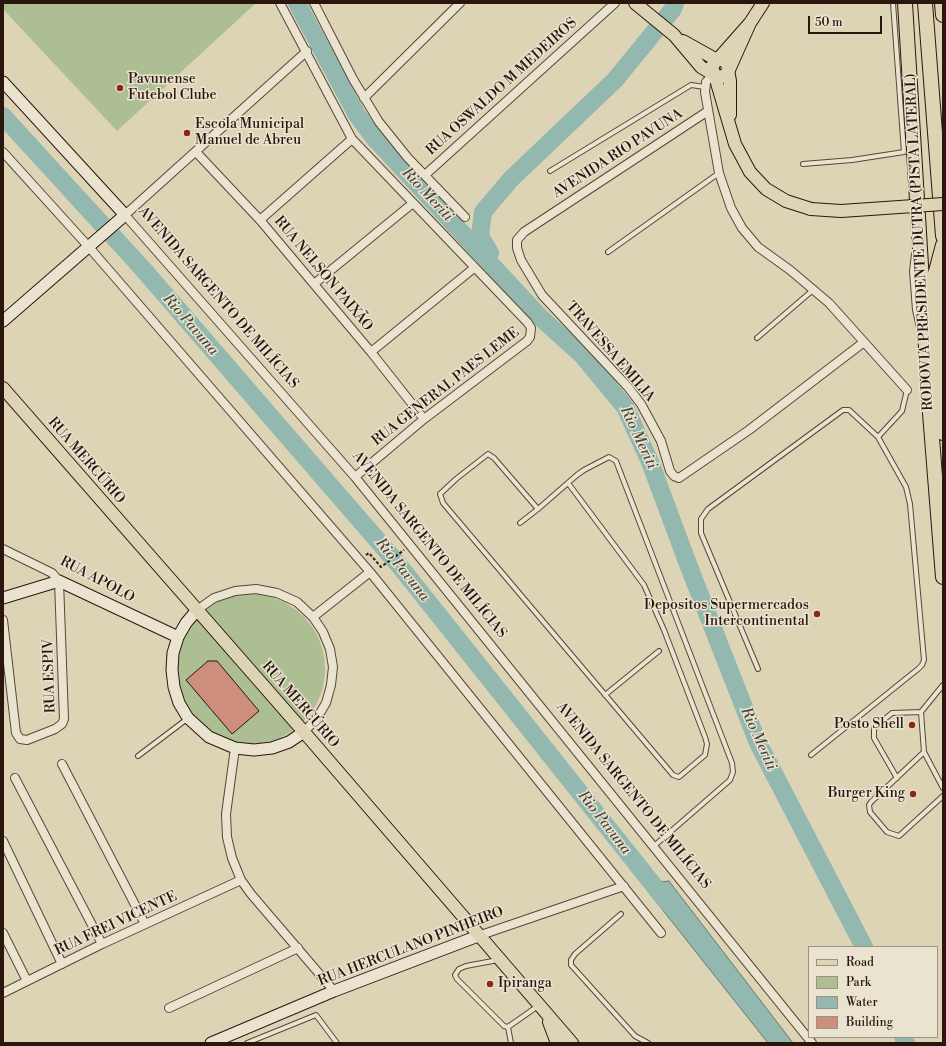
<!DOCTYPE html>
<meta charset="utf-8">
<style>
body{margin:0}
#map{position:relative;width:946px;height:1046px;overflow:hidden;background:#ddd4b6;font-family:"Libre Bodoni",serif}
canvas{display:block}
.frame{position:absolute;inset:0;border:4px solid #2b160d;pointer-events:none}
.legend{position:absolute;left:808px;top:946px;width:130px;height:92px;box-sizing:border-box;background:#e9e3d0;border:1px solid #9d9182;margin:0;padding:5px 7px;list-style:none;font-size:12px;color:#2b160d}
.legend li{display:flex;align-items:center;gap:8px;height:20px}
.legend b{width:20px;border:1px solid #9d9182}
.scale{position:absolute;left:808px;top:16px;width:74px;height:18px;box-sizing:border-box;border:2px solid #2b160d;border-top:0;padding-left:5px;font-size:12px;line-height:14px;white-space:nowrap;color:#2b160d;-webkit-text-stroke:3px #e9e3d0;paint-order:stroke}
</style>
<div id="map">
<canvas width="946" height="1046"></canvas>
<div class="frame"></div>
<ul class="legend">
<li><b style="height:5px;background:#ddd4b6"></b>Road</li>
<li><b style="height:11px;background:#acbe92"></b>Park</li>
<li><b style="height:11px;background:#93b8af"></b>Water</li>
<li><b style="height:11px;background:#ce8e7c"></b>Building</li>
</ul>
<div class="scale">50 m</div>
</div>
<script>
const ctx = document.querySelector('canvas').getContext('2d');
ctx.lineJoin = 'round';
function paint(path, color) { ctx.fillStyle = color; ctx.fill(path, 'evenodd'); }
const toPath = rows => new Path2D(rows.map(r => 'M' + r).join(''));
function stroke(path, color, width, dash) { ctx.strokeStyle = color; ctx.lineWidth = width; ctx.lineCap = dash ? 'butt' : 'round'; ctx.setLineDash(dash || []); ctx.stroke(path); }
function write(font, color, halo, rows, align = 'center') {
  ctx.font = font + ' "Libre Bodoni",serif'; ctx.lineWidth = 3; ctx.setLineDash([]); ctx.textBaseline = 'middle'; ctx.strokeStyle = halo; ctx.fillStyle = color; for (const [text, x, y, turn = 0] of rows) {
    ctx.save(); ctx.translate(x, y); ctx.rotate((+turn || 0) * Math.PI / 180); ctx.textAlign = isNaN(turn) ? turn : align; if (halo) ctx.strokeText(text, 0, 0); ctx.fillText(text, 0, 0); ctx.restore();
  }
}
const green = toPath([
 [3,3,256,3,117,131,3,9],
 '175 669a75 75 0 1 1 150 0a75 75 0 1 1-150 0Z'
]);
const water = toPath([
 [669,881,793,1043,768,1043,646,889,653,883,669,881]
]);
const river = toPath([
 [297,3,357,115,376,140,540,317,582,355,625,407,650,462,691,572,758,743,864,947],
 [3,116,142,268,398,564,667,902],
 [490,253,480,236,483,212,511,179,615,80,673,9,675,3],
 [903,1037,906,1043]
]);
const building = toPath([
 [208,661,217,661,259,711,232,734,186,680,208,661]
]);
const path = toPath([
 [366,555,369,553,381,567,404,550]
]);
const lane = toPath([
 [803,164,852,160,904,152,893,3],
 [550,171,691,85,705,87],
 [608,252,719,173],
 [914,254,912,271,915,310,919,328],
 [757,338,813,290],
 [878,437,902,411,907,390],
 [568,483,644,585,664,630,705,737,707,744,705,755,679,777,673,775,443,503,440,494,456,479,488,454,494,458,538,509,577,475,584,470,609,457,616,461,732,763,733,772,730,780,654,846],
 [520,523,538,509],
 [758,669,701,533,701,519,708,509,843,410,849,410,878,437,906,487,910,504,924,660,922,665,918,669,811,755],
 [943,685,921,712,924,752,943,788],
 [605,695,659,651],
 [924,752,871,802,869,805,870,812,887,832,899,836,943,796],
 [138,756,187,719],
 [897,778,874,738,874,728,892,713,921,712],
 [621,914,575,954,571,960,571,965,635,1036,648,1043],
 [498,960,466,966,459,969,455,975,457,979,504,1026,508,1027,538,1006],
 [508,1027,511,1043],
 [247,1043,316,1015,337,1043]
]);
const street = toPath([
 [280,3,352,139,528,323,531,328,530,337,527,341,424,419,355,477],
 [314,3,353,79,379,122,408,158,465,217],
 [307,51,125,215,355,477,812,1043],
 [714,74,706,82,705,92,719,173,731,208,742,228,758,247,790,270,829,303,907,390],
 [364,98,460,3],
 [708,111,524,232,517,240,517,248,521,260,542,295,628,387,641,404,661,441,670,471,674,476,679,478,749,430,864,342],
 [3,152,88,246,370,572,661,933],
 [196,152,260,220,371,352,424,419],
 [425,175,615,3],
 [260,220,352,139],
 [314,284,413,203],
 [371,352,474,268],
 [3,549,52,573,59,581,64,719,62,724,55,729,27,740,20,739,16,733,3,620],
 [197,610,214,598,235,591,256,589,277,593,297,602,313,617,323,632,330,649,333,667,331,685,326,703,317,718,304,732],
 [313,617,370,572],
 [235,748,226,814,227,837,232,858,241,880,251,894,334,991],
 [62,764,145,924],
 [15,778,102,944],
 [3,841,62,964],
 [3,933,27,981],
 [478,936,624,886],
 [3,993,102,944,241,880],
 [169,1008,298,948]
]);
const secondary = toPath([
 [3,82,125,215,3,321],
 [3,598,59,581,178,637],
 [197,610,186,623,178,637,173,653,172,670,174,687,179,703,188,718,209,737,235,748,254,750,272,748,289,742,304,732],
 [211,1043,334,991,478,936]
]);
const primary = toPath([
 [635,3,674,35,701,67,716,76,722,77,728,72,750,23,763,3],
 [750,23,712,66,735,144,750,172,766,189,786,201,811,209],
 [683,41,717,60,723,60,727,64,730,81,730,115],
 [3,388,304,732,572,1043],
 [549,1022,557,1043]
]);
const highway = toPath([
 [905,3,930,413,943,577],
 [925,3,943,236],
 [942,3,943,15],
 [943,245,935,275,943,433]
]);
const primaryBridge = toPath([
 [811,209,841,211,943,204]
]);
const markers = [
 [120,88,4,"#8f2418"],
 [187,133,4,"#8f2418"],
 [817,614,4,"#8f2418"],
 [912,725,4,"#8f2418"],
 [913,794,4,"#8f2418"],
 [490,984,4,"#8f2418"]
];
const poiNames = [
 ["Pavunense",128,80],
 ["Futebol Clube",128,96],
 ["Escola Municipal",195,125],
 ["Manuel de Abreu",195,141],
 ["Depositos Supermercados",809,606,"right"],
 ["Intercontinental",809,622,"right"],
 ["Posto Shell",904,725,"right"],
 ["Burger King",905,794,"right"],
 ["Ipiranga",498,984]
];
const streetNames = [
 ["RUA OSWALDO M MEDEIROS",502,87,-42],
 ["AVENIDA RIO PAVUNA",618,154,-33],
 ["RODOVIA PRESIDENTE DUTRA (PISTA LATERAL)",920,242,-93],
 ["RUA NELSON PAIXÃO",323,274,50],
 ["AVENIDA SARGENTO DE MILÍCIAS",218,298,49],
 ["TRAVESSA EMILIA",610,352,49],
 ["RUA GENERAL PAES LEME",446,387,-38],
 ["RUA MERCÚRIO",86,461,49],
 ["AVENIDA SARGENTO DE MILÍCIAS",429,545,51],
 ["RUA APOLO",97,580,28],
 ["RUA ESPIV",50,676,-92],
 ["RUA MERCÚRIO",300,705,49],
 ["AVENIDA SARGENTO DE MILÍCIAS",633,796,51],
 ["RUA FREI VICENTE",116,924,-25],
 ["RUA HERCULANO PINHEIRO",411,947,-21]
];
const waterNames = [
 ["Rio Meriti",427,195,47],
 ["Rio Pavuna",190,325,49],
 ["Rio Meriti",638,438,65],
 ["Rio Pavuna",402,570,51],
 ["Rio Meriti",758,739,66],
 ["Rio Pavuna",604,823,52]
];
paint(green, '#acbe92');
paint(water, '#93b8af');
stroke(water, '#69776e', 1);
stroke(river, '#93b8af', 18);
paint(building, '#ce8e7c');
stroke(building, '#2b160d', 1);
stroke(lane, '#584637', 6);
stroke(street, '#584637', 10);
stroke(secondary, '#2b160d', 13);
stroke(primary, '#2b160d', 14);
stroke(highway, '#2b160d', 16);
stroke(path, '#2b160d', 2, [3, 2]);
stroke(lane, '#e9e3d0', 4);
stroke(street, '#e9e3d0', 8);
stroke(secondary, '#e9e3d0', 11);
stroke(primary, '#ddd4b6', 12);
stroke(highway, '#ddd4b6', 14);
stroke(primaryBridge, '#2b160d', 14, []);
stroke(primaryBridge, '#ddd4b6', 12);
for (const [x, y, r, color] of markers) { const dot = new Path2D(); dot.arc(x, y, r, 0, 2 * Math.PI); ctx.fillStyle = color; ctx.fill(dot); stroke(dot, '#e9e3d0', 1.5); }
write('14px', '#2b160d', '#e9e3d0', poiNames, 'left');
write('14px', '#2b160d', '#e9e3d0', streetNames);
write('italic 15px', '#4a473e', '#e9e3d0', waterNames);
</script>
